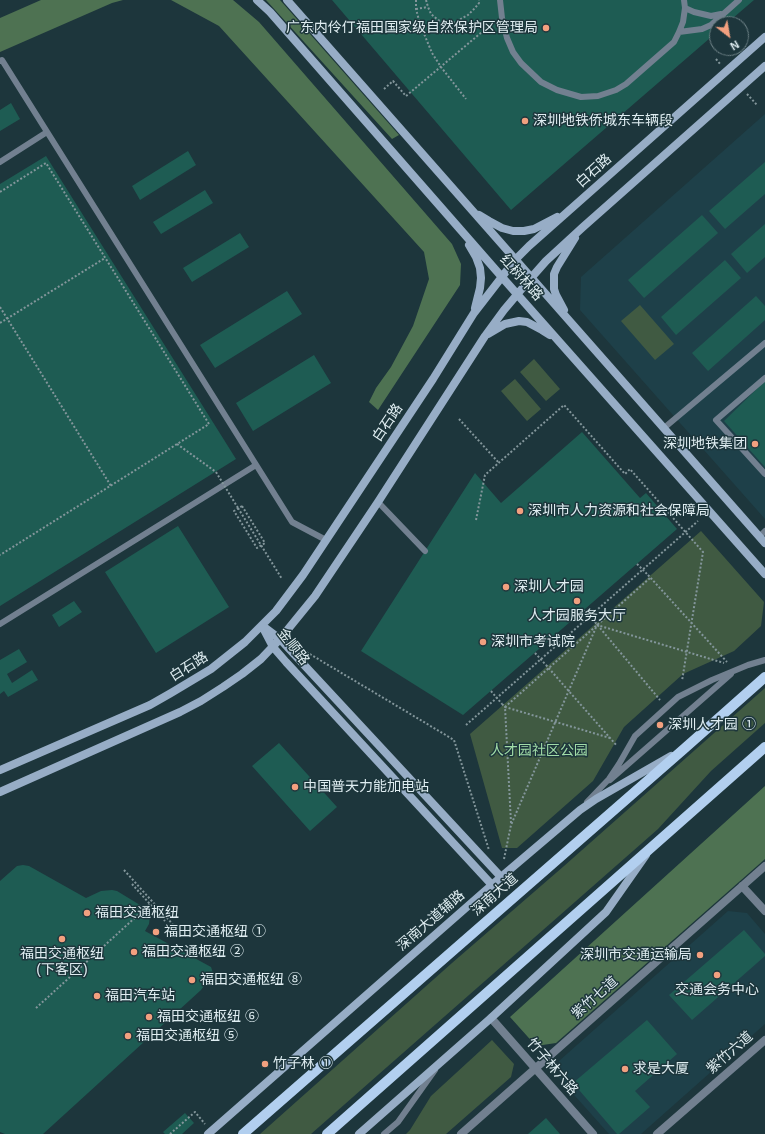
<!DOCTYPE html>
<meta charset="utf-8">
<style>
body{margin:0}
#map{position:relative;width:765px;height:1134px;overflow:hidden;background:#1d363c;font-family:Helvetica,sans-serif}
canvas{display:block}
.north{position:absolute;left:709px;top:16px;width:40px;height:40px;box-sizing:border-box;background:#1d363c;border:1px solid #6b7f84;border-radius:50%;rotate:149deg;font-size:11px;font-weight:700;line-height:16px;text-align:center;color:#dfedf1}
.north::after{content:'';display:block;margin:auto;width:14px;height:18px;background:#f2a07f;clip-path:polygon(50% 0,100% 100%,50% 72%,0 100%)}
</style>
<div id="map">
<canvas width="765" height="1134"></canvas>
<div class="north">N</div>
</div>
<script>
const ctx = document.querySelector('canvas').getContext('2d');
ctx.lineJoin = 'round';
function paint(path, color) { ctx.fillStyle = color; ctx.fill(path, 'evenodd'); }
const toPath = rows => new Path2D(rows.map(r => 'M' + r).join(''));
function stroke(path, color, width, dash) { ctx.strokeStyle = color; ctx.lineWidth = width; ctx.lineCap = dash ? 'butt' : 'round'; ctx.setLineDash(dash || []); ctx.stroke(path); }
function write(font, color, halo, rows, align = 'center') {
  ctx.font = font + ' Helvetica,"Noto Sans SC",sans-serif'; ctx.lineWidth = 3; ctx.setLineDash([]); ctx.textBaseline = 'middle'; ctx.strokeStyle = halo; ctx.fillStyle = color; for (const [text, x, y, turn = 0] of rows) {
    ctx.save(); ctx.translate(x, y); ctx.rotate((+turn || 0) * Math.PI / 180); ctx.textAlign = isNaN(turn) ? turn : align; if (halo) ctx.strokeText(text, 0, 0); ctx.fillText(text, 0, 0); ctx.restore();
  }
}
const built = toPath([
 [765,114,765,519,580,310,581,277],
 [728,911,747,913,765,934,765,1024,641,1134,609,1134,559,1078,559,1061]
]);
const green = toPath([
 [640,305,674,344,655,360,621,321],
 [534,359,560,389,546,401,520,372],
 [515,379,541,409,527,421,501,391],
 [701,531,764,602,761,626,734,651,683,674,624,727,593,781,517,848,502,848,470,734],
 [765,688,765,723,711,771,658,829,387,1067,311,1134,260,1134,452,963,564,866],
 [492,1040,514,1064,511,1077,446,1134,406,1134,410,1130,431,1096]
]);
const forest = toPath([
 [41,0,123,0,112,3,0,52,0,18],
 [171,0,233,0,259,22,452,244,461,264,460,285,378,410,369,402,376,388,391,367,413,326,429,279,424,252,219,26],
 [266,0,280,0,399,135,392,139],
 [765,786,765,859,556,1043,536,1046,510,1017]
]);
const building = toPath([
 [332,0,754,0,726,24,717,24,717,32,511,210],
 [11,103,20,119,0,131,0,110],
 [188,151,196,165,140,200,132,186],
 [46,156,236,459,0,606,0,184],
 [765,162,765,194,725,229,709,211],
 [205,190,213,203,161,234,153,222],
 [702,215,718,233,644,298,628,280],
 [765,224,765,257,747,273,731,254],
 [240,233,249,247,192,282,183,268],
 [725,260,741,278,676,335,661,317],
 [287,291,302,314,215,368,200,345],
 [756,296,765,306,765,320,708,371,692,353],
 [314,355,331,383,253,431,236,403],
 [765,381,765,467,724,421],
 [582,432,640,498,646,493,677,529,463,715,361,651,475,473,501,503],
 [178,526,229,607,156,653,105,572],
 [74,601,82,612,59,627,52,615],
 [19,649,27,662,7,674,12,683,32,670,38,680,8,697,4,691,0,694,0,660],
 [279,743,337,807,310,831,252,766],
 [23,865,29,866,86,898,101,891,112,890,117,891,140,905,145,908,150,915,149,924,145,931,211,967,213,973,201,990,43,1134,5,1134,0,1132,0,881,17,866],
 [744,930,765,954,765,956,692,1020,669,995],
 [647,1020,677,1054,635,1091,650,1107,619,1134,617,1134,573,1083],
 [185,1113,194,1123,182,1134,165,1134,163,1132],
 [546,1118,560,1134,528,1134]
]);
const path = toPath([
 [416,0,416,9,420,24,432,53,441,67,466,99],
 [426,0,428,7,431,14,438,20,444,23,449,24,459,20,468,15,475,8,479,3,479,0],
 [416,9,428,7],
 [716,59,721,65],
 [384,89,393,81,406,96,495,21],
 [747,94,757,105],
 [0,192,46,163,209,424,0,555],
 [0,307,111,486],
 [0,323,105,258],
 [459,419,499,463],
 [177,444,216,472],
 [238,508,282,579],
 [476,520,485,475,564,405,625,474,630,469,703,552,682,681],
 [648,575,727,662],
 [595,622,660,700],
 [303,650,454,740,489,850],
 [546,665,617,746],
 [502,704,505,707,610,738],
 [466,725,698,521],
 [511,823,505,707,650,578],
 [504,859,511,825,597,625,724,663],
 [124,870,177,929],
 [132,884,165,921],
 [36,1008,150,904],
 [170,1134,195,1112,205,1124]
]);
const lane = toPath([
 [500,0,502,18,507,38,513,52,521,63,541,82,557,90,581,97,598,96,616,90,626,84,674,42,679,32,683,22,685,8,684,0],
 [685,8,694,12,711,16,721,14],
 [679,32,702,29,711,25,739,0],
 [0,61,2,60,292,522,326,540],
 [0,162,47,132],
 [765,378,716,420,765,474],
 [664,428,765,343],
 [378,502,425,551],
 [759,537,765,531],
 [0,624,256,465],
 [610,780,731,674],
 [587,802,609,779,619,764,635,736,678,697,712,680,748,665,765,660],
 [384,1134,398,1122,435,1070]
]);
const street = toPath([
 [742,886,765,911],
 [491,1018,593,1134],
 [461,1134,765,866],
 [657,1134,765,1040]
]);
const secondary = toPath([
 [257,0,270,12,501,276,765,574],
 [287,0,765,543],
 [479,215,489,221,502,228,513,231,524,231,534,229,557,217],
 [469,245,476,257,480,268,481,278,480,288,475,308],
 [564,310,556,295,554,289,554,274,557,267,575,238],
 [488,334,505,324,519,321,527,322,542,330,550,335],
 [262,626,273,647,286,662,492,885],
 [264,627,280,639,501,877],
 [0,770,150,705,171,693,211,669,245,642,276,611,303,575,433,379,474,313,515,260,529,246,765,37],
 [0,792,180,712,201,701,223,687,242,674,261,659,280,639,315,596,378,502,485,336,504,310,531,278,546,261,583,227,765,66],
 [208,1134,501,877,580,810,596,799,671,756],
 [359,1134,491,1018,606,912,646,855]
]);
const primary = toPath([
 [243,1134,685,748,765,677],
 [327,1134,765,747]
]);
const pathBridge = toPath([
 [216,472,238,508],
 [242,506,265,543,257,548,234,511,242,506],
 [637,564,648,575],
 [583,610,595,622],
 [535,653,546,665],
 [491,691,502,704]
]);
const markers = [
 [546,28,4,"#f2a07f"],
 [525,121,4,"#f2a07f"],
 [755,444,4,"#f2a07f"],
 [520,511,4,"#f2a07f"],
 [506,587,4,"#f2a07f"],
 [577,601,4,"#f2a07f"],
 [483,642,4,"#f2a07f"],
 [660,725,4,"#f2a07f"],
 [295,787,4,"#f2a07f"],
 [87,913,4,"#f2a07f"],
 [156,932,4,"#f2a07f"],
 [62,939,4,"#f2a07f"],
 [134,952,4,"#f2a07f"],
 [700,955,4,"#f2a07f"],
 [717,975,4,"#f2a07f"],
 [192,980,4,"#f2a07f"],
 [97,996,4,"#f2a07f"],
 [149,1017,4,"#f2a07f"],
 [128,1036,4,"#f2a07f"],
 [265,1064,4,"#f2a07f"],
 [625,1069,4,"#f2a07f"]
];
const poiNames = [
 ["广东内伶仃福田国家级自然保护区管理局",538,28,"right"],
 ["深圳地铁侨城东车辆段",533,121],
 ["深圳地铁集团",747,444,"right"],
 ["深圳市人力资源和社会保障局",528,511],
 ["深圳人才园",514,587],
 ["人才园服务大厅",577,616,"center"],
 ["深圳市考试院",491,642],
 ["深圳人才园 ①",668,725],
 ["中国普天力能加电站",303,787],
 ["福田交通枢纽",95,913],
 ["福田交通枢纽 ①",164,932],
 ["福田交通枢纽 ②",142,952],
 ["福田交通枢纽",62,954,"center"],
 ["(下客区)",62,970,"center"],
 ["深圳市交通运输局",692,955,"right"],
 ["福田交通枢纽 ⑧",200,980],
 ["交通会务中心",717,990,"center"],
 ["福田汽车站",105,996],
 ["福田交通枢纽 ⑥",157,1017],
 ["福田交通枢纽 ⑤",136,1036],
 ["竹子林 ①",273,1064],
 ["求是大厦",633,1069]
];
const streetNames = [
 ["白石路",594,171,-42],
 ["红树林路",521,278,48],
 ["白石路",388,423,-56],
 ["金顺路",293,647,52],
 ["白石路",189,667,-32],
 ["深南大道",495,895,-41],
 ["深南大道辅路",431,921,-41],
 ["紫竹七道",595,998,-41],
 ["紫竹六道",730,1053,-41],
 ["竹子林六路",552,1067,49]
];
const parkNames = [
 ["人才园社区公园",539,751]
];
paint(built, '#1e4049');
paint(green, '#405a42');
paint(forest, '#4e7252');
paint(building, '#1e5c53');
stroke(path, '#83969b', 2, [2, 2]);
stroke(lane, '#728090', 6);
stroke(street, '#728090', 8);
stroke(secondary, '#97adc6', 8);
stroke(primary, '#b2cfef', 10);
stroke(pathBridge, '#83969b', 2, [2, 2]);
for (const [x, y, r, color] of markers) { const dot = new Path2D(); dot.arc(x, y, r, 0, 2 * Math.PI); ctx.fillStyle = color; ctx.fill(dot); stroke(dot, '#1d363c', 1.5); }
write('14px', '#dfedf1', '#1d363c', poiNames, 'left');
write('14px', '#dfedf1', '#1d363c', streetNames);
write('14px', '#a1dca7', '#1d363c', parkNames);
</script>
